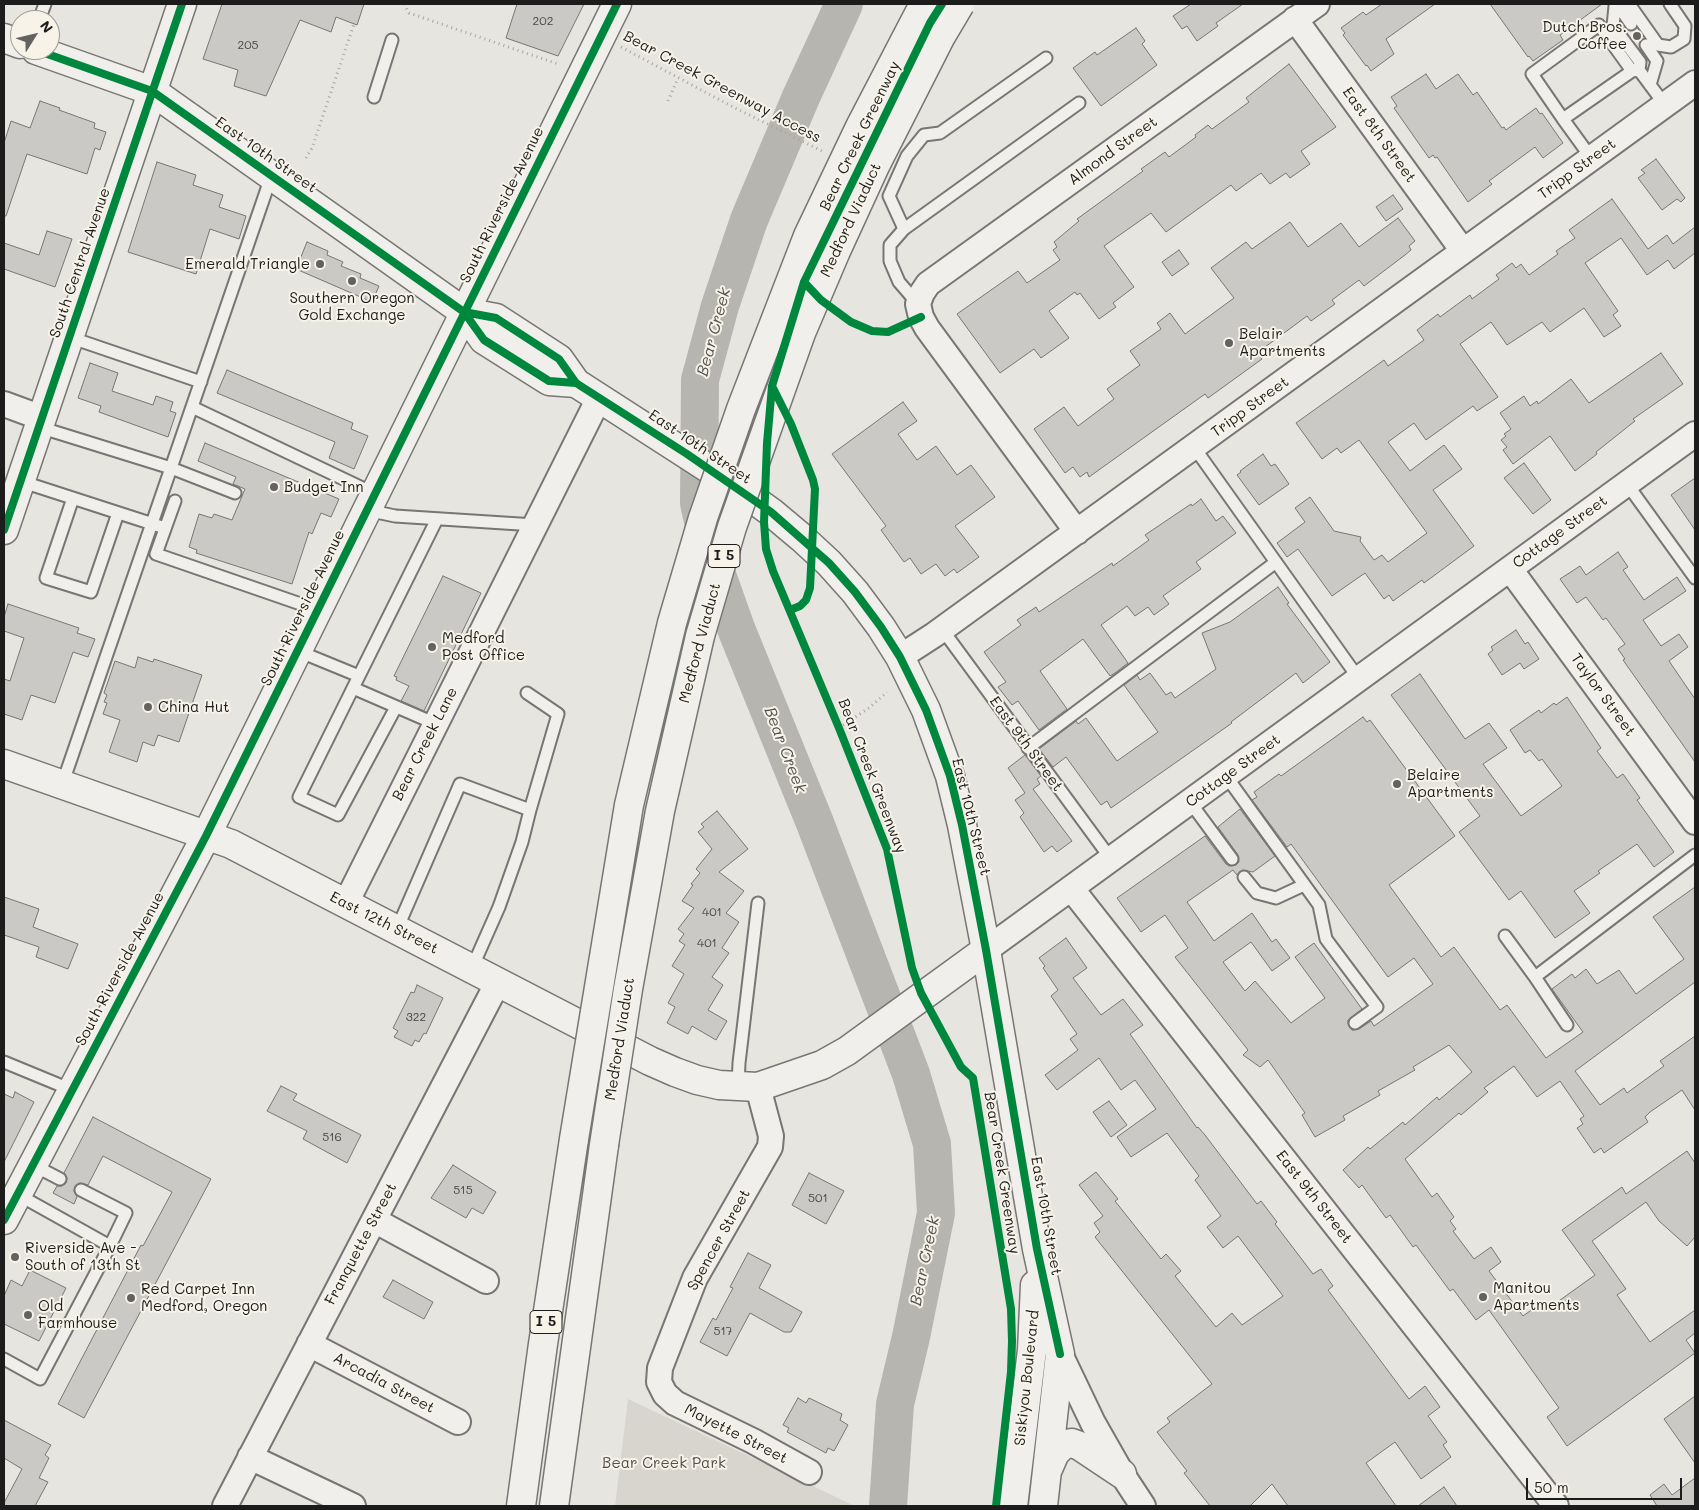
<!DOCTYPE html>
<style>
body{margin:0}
#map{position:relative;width:1699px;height:1510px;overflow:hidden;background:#e6e5e0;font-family:Mali,sans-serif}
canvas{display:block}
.frame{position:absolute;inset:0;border:5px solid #1c1c1c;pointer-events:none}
.north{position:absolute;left:10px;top:10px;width:50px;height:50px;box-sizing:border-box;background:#f7f3e8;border:1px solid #9f9d96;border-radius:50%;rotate:54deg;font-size:14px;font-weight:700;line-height:20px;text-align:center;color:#1c1c1c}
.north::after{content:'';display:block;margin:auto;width:18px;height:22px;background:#636261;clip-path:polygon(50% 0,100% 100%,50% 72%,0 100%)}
.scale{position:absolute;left:1526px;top:1478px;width:156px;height:22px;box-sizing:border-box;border:2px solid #1c1c1c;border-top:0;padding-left:6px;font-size:15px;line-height:18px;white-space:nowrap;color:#1c1c1c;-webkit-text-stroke:4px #f7f3e8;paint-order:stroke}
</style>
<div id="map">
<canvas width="1699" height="1510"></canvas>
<div class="frame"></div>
<div class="north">N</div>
<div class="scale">50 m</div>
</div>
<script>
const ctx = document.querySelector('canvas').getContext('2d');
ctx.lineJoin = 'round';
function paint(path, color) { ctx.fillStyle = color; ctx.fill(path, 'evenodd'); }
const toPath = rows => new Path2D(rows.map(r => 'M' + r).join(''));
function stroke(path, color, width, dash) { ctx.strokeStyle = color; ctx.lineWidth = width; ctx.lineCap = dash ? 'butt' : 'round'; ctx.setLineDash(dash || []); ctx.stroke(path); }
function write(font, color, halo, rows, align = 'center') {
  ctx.font = font + ' Mali,sans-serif'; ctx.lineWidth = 4; ctx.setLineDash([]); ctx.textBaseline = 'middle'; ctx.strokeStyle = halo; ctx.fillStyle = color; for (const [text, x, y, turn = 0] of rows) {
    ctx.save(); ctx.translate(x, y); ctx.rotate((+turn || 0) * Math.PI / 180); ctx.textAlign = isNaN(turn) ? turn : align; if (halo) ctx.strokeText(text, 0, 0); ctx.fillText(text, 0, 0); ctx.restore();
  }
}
const green = toPath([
 [628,1399,855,1506,615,1506]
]);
const river = toPath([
 [844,4,801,97,749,220,720,306,700,380,699,503,711,558,737,631,815,823,911,1074,932,1144,936,1213,911,1337,895,1404,888,1506]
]);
const building = toPath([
 [222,4,364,4,357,25,336,17,331,32,300,20,266,96,234,86,238,70,203,59,222,4],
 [517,4,584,4,558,56,506,38,517,4],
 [1191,4,1243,4,1216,23,1218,26,1197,41,1187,26,1182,29,1173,16,1191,4],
 [1382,4,1435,4,1386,39,1394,54,1371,71,1367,65,1366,66,1343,35,1345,33,1341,28,1363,12,1366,15,1382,4],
 [1490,4,1602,4,1560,35,1563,40,1533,61,1529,56,1528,57,1490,4],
 [1136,28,1145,41,1142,44,1157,65,1101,106,1073,68,1095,52,1097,55,1136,28],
 [1289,64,1336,127,1301,151,1310,164,1290,178,1286,173,1270,184,1261,173,1236,191,1231,185,1166,232,1151,213,1104,246,1134,287,1113,303,1116,307,1099,319,1080,293,1077,295,1075,292,1049,311,1069,338,1041,358,1034,349,1000,373,957,314,1018,271,1027,283,1060,260,1053,250,1057,247,1054,242,1079,221,1077,219,1143,171,1141,169,1165,152,1169,157,1196,137,1195,135,1208,125,1212,129,1249,102,1246,98,1289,64],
 [1426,74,1436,89,1458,74,1473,95,1477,92,1502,128,1504,127,1506,130,1536,108,1540,114,1542,113,1563,143,1543,158,1535,147,1489,181,1492,184,1468,202,1437,157,1435,158,1433,155,1429,158,1394,108,1397,106,1391,97,1426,74],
 [40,101,60,108,59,110,95,123,94,128,106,132,100,150,95,148,87,174,27,154,6,216,4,216,4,143,11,121,30,128,40,101],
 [1656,159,1685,198,1681,202,1677,199,1662,210,1638,178,1645,173,1641,170,1656,159],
 [157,162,196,175,193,185,223,195,219,207,246,216,239,239,210,229,196,274,128,252,157,162],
 [1393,195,1403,209,1386,221,1376,207,1393,195],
 [1612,199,1648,249,1667,235,1673,244,1695,227,1695,253,1674,269,1668,260,1647,275,1621,238,1585,263,1618,311,1613,315,1621,326,1604,337,1584,308,1550,332,1542,322,1507,345,1491,322,1460,344,1498,397,1477,411,1473,406,1426,440,1414,423,1388,442,1410,471,1444,445,1462,469,1433,490,1474,546,1424,583,1422,580,1393,601,1389,595,1384,599,1365,573,1332,596,1298,549,1287,557,1277,543,1305,522,1295,508,1310,497,1334,531,1361,537,1360,541,1374,560,1382,555,1388,562,1427,533,1359,440,1341,453,1337,448,1322,459,1296,423,1384,360,1388,366,1424,340,1417,330,1438,314,1440,317,1470,295,1472,299,1499,279,1496,275,1512,263,1516,268,1521,264,1529,275,1558,254,1556,251,1575,238,1569,230,1612,199],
 [1398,218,1415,241,1409,246,1411,250,1405,255,1364,286,1359,280,1332,300,1335,304,1311,321,1307,316,1257,353,1262,359,1208,398,1205,394,1089,477,1087,472,1080,477,1073,467,1065,473,1034,429,1064,407,1078,426,1114,399,1107,389,1140,365,1130,351,1161,329,1157,323,1170,313,1185,334,1234,298,1211,268,1246,242,1252,249,1290,222,1308,247,1341,223,1359,247,1398,218],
 [47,231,72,239,55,287,4,269,4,243,39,255,47,231],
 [307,242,328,251,327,255,343,262,341,266,361,274,360,278,379,286,372,302,296,269,307,242],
 [1179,250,1189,264,1172,276,1162,262,1179,250],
 [1661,353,1683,384,1633,419,1635,421,1596,452,1597,454,1575,471,1550,436,1513,464,1503,450,1507,447,1501,440,1506,436,1504,434,1511,429,1500,413,1524,396,1530,406,1537,401,1538,404,1571,379,1589,403,1661,353],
 [90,363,118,373,112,391,153,405,156,396,173,402,170,411,176,413,168,437,99,412,101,406,78,398,90,363],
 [227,370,353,423,351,429,368,436,354,469,329,458,335,442,217,393,227,370],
 [903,402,917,421,898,434,917,460,936,446,957,475,971,465,995,497,955,526,979,557,957,573,954,569,945,576,936,564,921,574,910,558,904,562,881,530,886,526,832,454,903,402],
 [205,443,339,499,331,517,321,513,312,534,309,532,292,584,196,553,197,550,189,547,199,514,212,518,214,514,232,520,245,489,233,484,236,477,198,461,205,443],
 [1263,454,1271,466,1275,464,1289,484,1259,505,1237,475,1241,472,1240,471,1263,454],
 [1524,463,1551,500,1533,514,1504,478,1524,463],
 [1695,478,1695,530,1671,495,1695,478],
 [1201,499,1216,521,1223,516,1236,533,1196,562,1201,569,1163,596,1169,604,1154,615,1148,607,1135,616,1127,606,1101,625,1128,663,1115,673,1110,676,1083,639,1040,671,1067,709,1039,730,1018,701,1012,705,998,687,1006,682,984,652,1021,625,1017,620,1036,607,1039,612,1112,563,1113,566,1149,540,1145,535,1191,504,1192,506,1201,499],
 [1618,552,1628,567,1623,570,1644,600,1677,577,1686,591,1643,620,1661,646,1679,634,1688,647,1669,661,1695,699,1695,762,1623,660,1625,659,1618,649,1625,644,1606,618,1603,620,1586,597,1577,603,1560,579,1580,566,1586,575,1618,552],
 [443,576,481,593,424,711,401,701,409,686,396,680,397,677,394,676,443,576],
 [1278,587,1289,603,1287,604,1330,662,1303,683,1296,673,1231,722,1232,723,1111,808,1107,801,1101,805,1066,757,1053,767,1039,749,1076,721,1078,724,1086,718,1117,761,1158,732,1124,685,1137,675,1140,680,1150,673,1166,695,1171,692,1175,698,1216,669,1202,633,1230,622,1278,587],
 [8,604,79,628,77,633,95,639,88,657,73,652,55,703,31,695,22,720,4,714,4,679,10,681,24,638,4,631,4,617,8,604],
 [1516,630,1525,644,1528,642,1539,659,1524,669,1520,663,1502,675,1488,654,1493,650,1491,647,1516,630],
 [138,657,153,662,154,659,202,675,179,742,158,735,154,746,143,742,137,762,109,752,120,720,103,714,107,703,104,702,107,695,104,693,115,661,135,668,138,657],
 [1420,674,1465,739,1489,723,1507,748,1483,764,1521,816,1562,786,1542,759,1539,761,1530,750,1525,753,1510,730,1539,710,1541,713,1554,703,1556,705,1567,697,1601,748,1597,751,1617,778,1623,774,1640,798,1637,800,1674,852,1654,867,1637,844,1598,871,1600,873,1574,891,1590,913,1555,938,1521,891,1509,900,1459,832,1480,816,1391,695,1420,674],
 [1363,717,1367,722,1370,720,1455,836,1389,885,1441,957,1454,947,1500,1010,1507,1005,1546,1058,1583,1032,1552,989,1572,974,1575,978,1586,969,1597,984,1619,970,1636,994,1684,959,1653,917,1695,887,1695,982,1575,1071,1600,1105,1624,1088,1627,1093,1664,1066,1660,1061,1695,1036,1695,1110,1682,1090,1650,1112,1645,1117,1648,1122,1604,1153,1601,1148,1594,1153,1577,1128,1583,1124,1580,1119,1584,1116,1560,1081,1537,1097,1514,1066,1484,1088,1488,1092,1461,1115,1459,1113,1405,1159,1432,1197,1437,1193,1454,1217,1450,1221,1456,1229,1453,1231,1474,1259,1491,1247,1501,1262,1489,1271,1523,1316,1544,1301,1549,1308,1595,1275,1562,1230,1622,1187,1626,1194,1687,1151,1695,1163,1695,1237,1687,1246,1659,1221,1646,1202,1592,1241,1626,1289,1617,1295,1650,1342,1695,1310,1695,1333,1686,1340,1695,1353,1567,1446,1547,1417,1559,1408,1489,1310,1476,1320,1453,1289,1450,1291,1416,1245,1413,1247,1390,1215,1386,1218,1362,1185,1359,1188,1343,1170,1368,1147,1370,1149,1403,1122,1405,1125,1437,1097,1439,1100,1472,1072,1449,1045,1413,1067,1415,1070,1378,1091,1380,1095,1343,1116,1345,1120,1315,1137,1302,1115,1305,1113,1268,1060,1260,1067,1243,1055,1248,1050,1175,957,1188,948,1165,915,1141,932,1117,898,1205,836,1226,864,1229,866,1236,865,1239,862,1238,855,1218,827,1240,809,1275,856,1253,872,1242,870,1237,875,1233,870,1187,902,1214,941,1252,913,1272,942,1276,939,1290,958,1272,971,1251,942,1223,962,1245,991,1255,981,1291,1023,1325,998,1295,957,1314,943,1362,1009,1348,1020,1348,1024,1352,1030,1359,1029,1371,1021,1374,1026,1433,984,1414,958,1388,977,1291,844,1287,847,1252,800,1257,797,1254,792,1279,774,1281,776,1363,717],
 [1025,755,1041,776,1037,779,1040,784,1033,789,1072,841,1057,852,1052,846,1044,852,1020,817,1024,813,1015,800,1025,793,1008,768,1025,755],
 [717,811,748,849,719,872,744,891,726,913,739,922,722,948,729,953,712,977,723,985,708,1010,727,1021,716,1040,692,1026,688,1034,667,1023,675,1007,668,1003,684,974,672,966,685,945,679,941,684,934,678,929,694,908,682,901,693,885,691,884,700,873,696,869,712,849,698,832,704,827,701,824,717,811],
 [4,897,39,909,33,927,78,944,68,969,36,957,39,947,4,935,4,897],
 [1066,938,1087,968,1073,978,1101,1015,1123,999,1143,1025,1130,1034,1197,1128,1198,1127,1205,1135,1257,1204,1261,1201,1277,1222,1275,1224,1313,1274,1321,1269,1333,1286,1328,1290,1409,1399,1425,1386,1440,1407,1428,1416,1447,1442,1443,1445,1451,1457,1421,1479,1395,1442,1366,1463,1396,1506,1288,1506,1272,1484,1250,1506,1210,1506,1184,1473,1187,1471,1157,1432,1170,1422,1167,1418,1212,1384,1095,1237,1100,1232,1094,1223,1103,1216,1079,1185,1096,1172,1118,1199,1115,1201,1161,1259,1166,1254,1181,1271,1175,1276,1216,1327,1232,1313,1242,1325,1283,1296,1238,1236,1223,1248,1207,1227,1221,1216,1195,1180,1199,1176,1167,1133,1131,1157,1117,1137,1156,1109,1135,1080,1121,1090,1099,1058,1057,1090,1045,1075,1078,1050,1070,1039,1077,1034,1051,996,1058,990,1043,968,1045,966,1039,958,1066,938],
 [417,985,443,998,426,1034,424,1033,419,1042,415,1040,412,1046,394,1037,398,1031,393,1028,411,992,414,993,417,985],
 [281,1086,297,1094,293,1100,361,1135,347,1163,303,1139,307,1131,267,1111,281,1086],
 [15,1092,34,1102,4,1162,4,1094,13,1098,15,1092],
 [1109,1101,1127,1125,1111,1137,1093,1112,1109,1101],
 [93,1117,211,1179,84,1418,58,1404,141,1245,143,1246,172,1192,103,1156,88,1185,80,1183,75,1186,74,1191,77,1197,74,1204,53,1193,57,1186,61,1186,66,1183,67,1178,64,1173,93,1117],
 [453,1165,496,1192,483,1214,472,1208,466,1218,431,1198,453,1165],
 [809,1173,844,1191,826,1224,792,1205,809,1173],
 [748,1253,771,1265,759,1288,802,1312,791,1332,784,1332,750,1313,727,1356,700,1342,713,1318,716,1320,733,1288,730,1287,748,1253],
 [30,1270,66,1288,39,1341,4,1324,4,1296,11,1280,22,1286,30,1270],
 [393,1280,433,1302,424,1319,383,1297,393,1280],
 [1695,1396,1695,1463,1664,1419,1695,1396],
 [798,1398,806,1403,809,1398,842,1414,840,1420,848,1425,834,1451,828,1448,826,1453,787,1432,789,1428,783,1425,798,1398],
 [4,1420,51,1445,45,1455,49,1458,39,1478,48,1482,35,1506,4,1506,4,1503,22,1469,4,1458,4,1420],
 [1695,1478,1695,1506,1657,1506,1650,1495,1664,1484,1672,1495,1695,1478],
 [1444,1487,1457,1506,1418,1506,1444,1487]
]);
const path = toPath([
 [404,4,409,13,558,64],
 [621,47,733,107,822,151],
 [668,101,678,78],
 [306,158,312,148,354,24],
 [839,728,869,708,887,692]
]);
const service = toPath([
 [1617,4,1615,6,1613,26,1640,62,1639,70],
 [1617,4,1631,24],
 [1629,4,1658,45,1671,47,1684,39,1685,26,1670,4],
 [39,20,45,4],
 [1646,45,1657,61,1650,85],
 [1632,71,1599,25,1532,74,1563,119,1632,71,1639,70,1665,105],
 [374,97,392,40],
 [1563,119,1592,159],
 [904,229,889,196,907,156,924,135,940,133,1046,58],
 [918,304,899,282,890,261,890,245,904,229,1079,103],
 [69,337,201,382],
 [192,407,375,494],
 [39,427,171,468,235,493],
 [1194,447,1359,679],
 [20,481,159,526],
 [1627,484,1695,578],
 [73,498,46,578,91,592,118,513],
 [175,501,156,554,318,610],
 [367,510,395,516,535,525],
 [942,629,1111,859],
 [298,651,359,676],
 [353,688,299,797,338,815,396,707],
 [436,724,353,688,437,519],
 [1028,748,1276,562],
 [1226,776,1319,905,1326,939,1377,1007,1355,1023],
 [62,785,271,177],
 [1190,802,1232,859],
 [1244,877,1257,893,1276,898,1304,885],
 [397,929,460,784,530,810,558,714,527,693],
 [1505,936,1535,977,1695,855],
 [472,968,499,907,522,842,530,810],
 [1535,977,1567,1025],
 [4,1062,72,1090],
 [738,1086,739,1063,758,903],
 [33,1165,60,1179],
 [81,1190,126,1213,110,1246],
 [4,1359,40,1379,110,1246,17,1194]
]);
const minor = toPath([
 [1295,19,1463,251],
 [4,404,42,418],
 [1077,532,927,328,921,317,918,304,922,293,928,284,1317,4],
 [1510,569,1695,822],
 [900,657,934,635,1695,83],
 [1071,888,1556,1506],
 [346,903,599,398],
 [986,950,1695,434],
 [758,1087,771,1136,770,1147,695,1278,660,1368,659,1382,665,1394,675,1403,753,1441,809,1472],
 [374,1220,486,1281],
 [309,1344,458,1422],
 [1060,1354,1093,1423,1122,1474,1143,1506],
 [250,1457,353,1506],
 [225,1506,498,982]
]);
const tertiary = toPath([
 [4,38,20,44],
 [36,50,152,91,464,312,484,340,549,381,576,383],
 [464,312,496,318,559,359,576,383,728,481,771,512,802,538,829,563,855,592,881,627,900,657,926,710,950,776,962,825,986,950,1037,1249,1060,1354,1043,1506],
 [4,764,231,844,650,1061,675,1072,697,1080,719,1085,758,1087,822,1065,847,1051,986,950],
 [1048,1469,1055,1453,1063,1445,1072,1443,1080,1446,1122,1474],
 [1013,1506,1032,1350,1035,1285]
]);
const primary = toPath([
 [4,530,182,4],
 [4,1220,206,836,617,4]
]);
const motorway = toPath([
 [521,1506,543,1344,574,1139],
 [554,1506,604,1145]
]);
const motorwayBridge = toPath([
 [574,1139,629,805,672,623,703,518,741,409,808,236,860,127,924,4],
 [604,1145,628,989,660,811,700,636,732,527,801,333,836,251,875,166,941,36,960,4]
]);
const cycleway = toPath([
 [942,4,930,23,804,282,772,386,767,443,764,522,766,549,773,571,839,728,887,849,912,968,921,993,961,1067,973,1078,1011,1309,1012,1341,1011,1372,996,1506],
 [36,50,152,91,464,312,484,340,549,381,576,383],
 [804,282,821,300,851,322,872,331,888,332,921,317],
 [464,312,496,318,559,359,576,383,687,454,771,512,829,563,855,592,881,627,900,657,926,710,950,776,962,825,986,950,1037,1249,1060,1354],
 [772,386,791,424,813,480,815,489,810,588,806,600,800,606,790,610],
 [4,530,182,4],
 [4,1220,206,836,617,4]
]);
const markers = [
 [1637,36,5,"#636261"],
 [320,264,5,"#636261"],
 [352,281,5,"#636261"],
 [1229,343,5,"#636261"],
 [274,487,5,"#636261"],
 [432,647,5,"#636261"],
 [148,707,5,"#636261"],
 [1397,784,5,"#636261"],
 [15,1257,5,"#636261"],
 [1483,1297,5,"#636261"],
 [131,1298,5,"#636261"],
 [28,1315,5,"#636261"]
];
const numberNames = [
 ["202",543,21],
 ["205",248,45],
 ["401",712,912],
 ["401",707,943],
 ["322",416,1017],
 ["516",332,1137],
 ["515",463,1190],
 ["501",818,1198],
 ["517",723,1331]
];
const shields = [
 [724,556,32],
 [546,1322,32]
];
const shieldNames = [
 ["I 5",724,556],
 ["I 5",546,1322]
];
const poiNames = [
 ["Dutch Bros.",1627,27,"right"],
 ["Coffee",1627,44,"right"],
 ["Emerald Triangle",310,264,"right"],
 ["Southern Oregon",352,298,"center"],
 ["Gold Exchange",352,315,"center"],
 ["Belair",1239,334],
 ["Apartments",1239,351],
 ["Budget Inn",284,487],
 ["Medford",442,638],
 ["Post Office",442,655],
 ["China Hut",158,707],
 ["Belaire",1407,775],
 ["Apartments",1407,792],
 ["Riverside Ave -",25,1248],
 ["South of 13th St",25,1265],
 ["Manitou",1493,1288],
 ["Apartments",1493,1305],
 ["Red Carpet Inn",141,1289],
 ["Medford, Oregon",141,1306],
 ["Old",38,1306],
 ["Farmhouse",38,1323]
];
const streetNames = [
 ["Bear Creek Greenway Access",722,87,28],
 ["East 8th Street",1379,135,54],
 ["Bear Creek Greenway",860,136,-64],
 ["Almond Street",1113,151,-36],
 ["East 10th Street",266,155,35],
 ["Tripp Street",1577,169,-36],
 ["South Riverside Avenue",502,205,-64],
 ["Medford Viaduct",851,220,-65],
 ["South Central Avenue",80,263,-71],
 ["Tripp Street",1250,407,-36],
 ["East 10th Street",700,447,34],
 ["Cottage Street",1560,532,-36],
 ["South Riverside Avenue",303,608,-64],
 ["Medford Viaduct",700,643,-75],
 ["Taylor Street",1603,695,54],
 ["Bear Creek Lane",425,744,-63],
 ["East 9th Street",1026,744,54],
 ["Cottage Street",1233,771,-36],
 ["Bear Creek Greenway",872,776,69],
 ["East 10th Street",971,817,76],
 ["East 12th Street",384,923,27],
 ["South Riverside Avenue",120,969,-62],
 ["Medford Viaduct",620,1039,-81],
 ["Bear Creek Greenway",1002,1173,81],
 ["East 9th Street",1314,1197,52],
 ["East 10th Street",1046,1216,80],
 ["Spencer Street",719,1240,-61],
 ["Franquette Street",361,1244,-62],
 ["Siskiyou Boulevard",1027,1378,-84],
 ["Arcadia Street",384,1383,28],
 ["Mayette Street",736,1434,27]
];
const parkNames = [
 ["Bear Creek Park",664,1463]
];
const waterNames = [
 ["Bear Creek",714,332,-75],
 ["Bear Creek",785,750,69],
 ["Bear Creek",925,1261,-78]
];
paint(green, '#d8d5ce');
stroke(river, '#b7b5af', 38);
paint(building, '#cac9c5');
stroke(building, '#777674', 1);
stroke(service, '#777674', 15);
stroke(minor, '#777674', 28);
stroke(tertiary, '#777674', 31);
stroke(primary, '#777674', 31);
stroke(motorway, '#777674', 31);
stroke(path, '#a7a6a4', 3, [1, 4]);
stroke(service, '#f0efeb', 11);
stroke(minor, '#f0efeb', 24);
stroke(tertiary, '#f0efeb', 28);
stroke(primary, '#f0efeb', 28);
stroke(motorway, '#f0efeb', 28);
stroke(motorwayBridge, '#777674', 31, []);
stroke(motorwayBridge, '#f0efeb', 28);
stroke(cycleway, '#00873e', 8);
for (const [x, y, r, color] of markers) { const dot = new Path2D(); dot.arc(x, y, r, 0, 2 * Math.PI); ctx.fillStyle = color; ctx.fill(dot); stroke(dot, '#f7f3e8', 2); }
write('12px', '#484746', null, numberNames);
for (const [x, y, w] of shields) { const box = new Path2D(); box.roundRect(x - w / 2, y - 11.5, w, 23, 4); ctx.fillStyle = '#f7f3e8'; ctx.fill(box); stroke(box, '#1c1c1c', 1); }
write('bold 14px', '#1c1c1c', null, shieldNames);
write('15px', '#1c1c1c', '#f7f3e8', poiNames, 'left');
write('15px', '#1c1c1c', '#f7f3e8', streetNames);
write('15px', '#51504d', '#f7f3e8', parkNames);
write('italic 16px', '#52514e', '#f7f3e8', waterNames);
</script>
